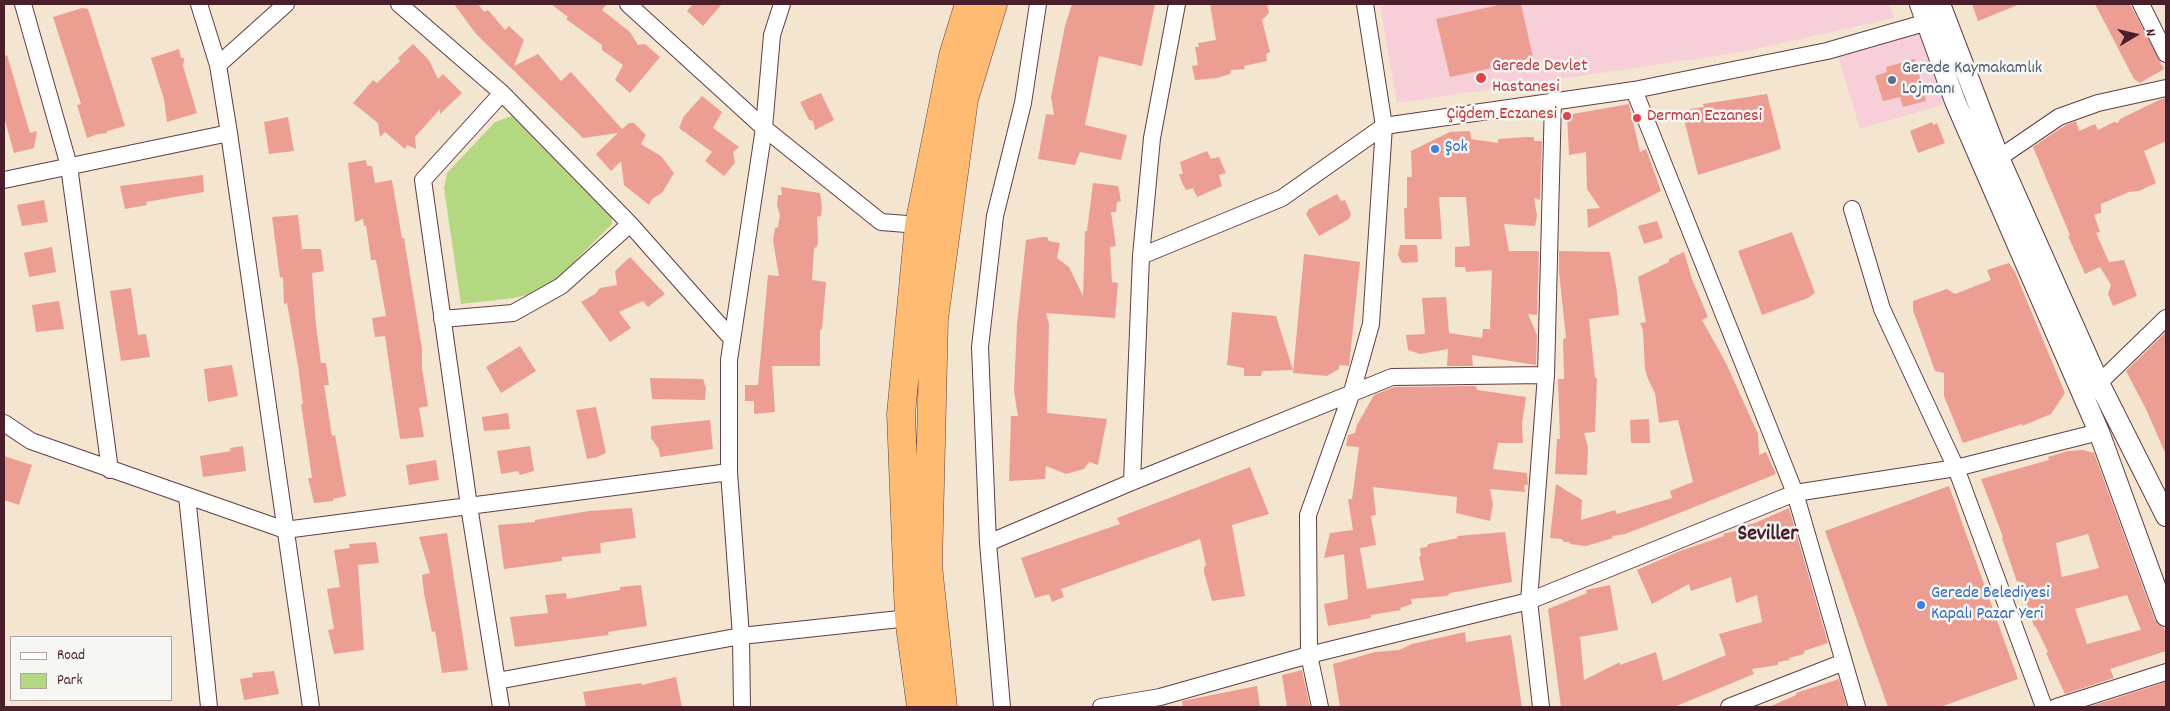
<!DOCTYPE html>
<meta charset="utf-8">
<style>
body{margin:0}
#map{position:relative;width:2170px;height:711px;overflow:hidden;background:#f3e5cf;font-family:Dekko,sans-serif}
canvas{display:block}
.frame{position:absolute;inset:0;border:5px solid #4a1f2b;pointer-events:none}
.legend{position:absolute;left:10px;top:636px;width:162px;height:65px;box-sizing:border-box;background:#f6f6f2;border:1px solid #b1a0a2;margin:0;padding:6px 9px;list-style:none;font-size:15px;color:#4a1f2b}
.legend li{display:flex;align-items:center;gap:10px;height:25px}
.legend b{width:25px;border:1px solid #b1a0a2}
.north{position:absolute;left:2110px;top:10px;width:50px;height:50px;-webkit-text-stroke:4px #f6f6f2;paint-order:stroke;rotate:81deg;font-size:14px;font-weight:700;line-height:20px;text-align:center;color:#4a1f2b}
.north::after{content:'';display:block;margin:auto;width:18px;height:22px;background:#4a1f2b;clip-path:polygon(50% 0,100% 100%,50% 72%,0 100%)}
</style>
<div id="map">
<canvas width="2170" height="711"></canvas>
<div class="frame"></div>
<ul class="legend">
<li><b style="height:6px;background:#fff"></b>Road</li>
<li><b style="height:14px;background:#b4d881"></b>Park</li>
</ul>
<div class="north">N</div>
</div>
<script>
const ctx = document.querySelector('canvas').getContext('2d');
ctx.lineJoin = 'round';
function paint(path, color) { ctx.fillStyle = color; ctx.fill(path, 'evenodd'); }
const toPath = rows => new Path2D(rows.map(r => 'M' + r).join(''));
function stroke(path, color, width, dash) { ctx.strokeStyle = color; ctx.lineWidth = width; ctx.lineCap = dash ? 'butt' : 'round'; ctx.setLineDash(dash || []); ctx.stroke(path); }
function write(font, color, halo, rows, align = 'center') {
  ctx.font = font + ' Dekko,sans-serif'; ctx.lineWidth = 5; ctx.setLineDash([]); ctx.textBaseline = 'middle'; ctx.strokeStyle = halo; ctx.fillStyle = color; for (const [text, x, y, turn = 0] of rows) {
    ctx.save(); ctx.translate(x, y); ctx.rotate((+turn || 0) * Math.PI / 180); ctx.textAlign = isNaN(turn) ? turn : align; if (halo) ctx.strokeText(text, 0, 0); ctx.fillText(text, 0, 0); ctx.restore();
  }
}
const built = toPath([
 [1380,4,1889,4,1894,18,1742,52,1397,103],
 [1924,32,1945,104,1860,129,1838,57]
]);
const green = toPath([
 [512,116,612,217,612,224,558,278,534,293,514,298,461,304,444,188,447,173,495,122]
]);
const building = toPath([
 [454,4,478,4,484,12,488,10,505,30,509,26,524,40,514,66,538,54,561,81,571,72,622,129,629,123,634,123,646,135,641,144,661,156,674,173,662,193,652,199,649,205,624,185,621,161,611,171,596,154,618,133,583,138,476,34],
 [551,4,607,4,602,10,630,32,638,45,645,44,660,57,630,93,615,80,623,65,602,50,602,45,566,19,568,17],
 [693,4,722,4,703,26,687,11],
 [1072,4,1155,4,1142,66,1099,56,1085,125,1127,135,1121,160,1080,152,1075,165,1038,159,1046,114,1054,115,1051,97,1065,26],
 [1210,4,1267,4,1269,13,1262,20,1270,52,1266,54,1267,61,1244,66,1245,69,1231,70,1230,74,1217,78,1195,80,1192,66,1198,65,1195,47,1199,47,1198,43,1216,40],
 [1503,4,1521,4,1533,57,1511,64,1450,77,1436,19],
 [1972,4,2020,4,1978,21],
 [2095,4,2130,4,2164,69,2140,83,2134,79],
 [82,8,88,9,125,126,107,131,107,133,98,134,87,138,77,105,81,104,53,17],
 [413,44,429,60,438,79,443,74,462,93,440,114,440,109,415,137,416,149,407,145,405,149,385,132,380,137,378,123,353,103,373,80,377,83,400,61,398,58],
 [179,49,181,58,184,58,183,66,197,113,167,122,164,99,151,58],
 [7,55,30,133,37,131,34,148,14,153,4,117,4,56],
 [1915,59,1926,101,1903,107,1900,97,1883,101,1875,76,1887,72,1886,67],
 [821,93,834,120,815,130,813,121,809,120,800,102],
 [1767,94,1781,149,1698,175,1683,115,1690,113,1690,109,1704,107,1703,104],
 [702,96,722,112,713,128,739,147,733,152,735,163,724,176,705,161,712,152,679,128,684,116],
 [2166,98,2166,141,2144,151,2156,183,2139,191,2129,192,2101,204,2101,213,2094,215,2100,232,2096,233,2109,262,2124,260,2137,296,2113,306,2108,294,2111,285,2100,267,2085,274,2068,236,2070,235,2033,147,2064,126,2076,121,2079,131,2095,124,2098,130,2114,122,2118,123,2120,119,2159,100],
 [1629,104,1640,152,1646,149,1661,191,1588,228,1587,209,1600,208,1587,189,1586,152,1569,155,1567,115],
 [288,117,294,151,269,154,264,122],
 [1932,122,1933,125,1937,123,1945,143,1918,153,1910,131],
 [1470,131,1471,139,1498,143,1498,139,1526,137,1534,137,1534,141,1542,141,1540,200,1534,198,1537,216,1535,226,1504,224,1509,251,1539,251,1537,315,1528,314,1537,335,1536,365,1472,355,1473,366,1447,366,1448,349,1420,354,1408,350,1406,335,1425,334,1422,298,1446,297,1449,333,1482,338,1483,329,1490,329,1492,270,1466,272,1465,267,1455,267,1455,247,1470,246,1466,197,1439,197,1442,239,1405,239,1404,208,1407,208,1407,177,1412,177,1411,151,1450,132],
 [1207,151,1211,159,1219,157,1226,173,1219,175,1222,186,1197,197,1193,188,1186,190,1182,183,1179,174,1183,174,1180,162],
 [366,160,367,166,372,166,375,183,392,180,402,238,404,238,422,349,422,368,428,406,419,408,424,437,400,439,385,336,375,337,372,318,386,316,376,260,371,260,366,225,364,226,363,219,355,222,348,163],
 [203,175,204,192,146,202,147,205,125,209,120,186],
 [1093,183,1118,186,1121,201,1117,202,1116,212,1111,212,1116,246,1110,247,1112,282,1118,283,1115,318,1046,313,1049,324,1047,413,1107,419,1098,465,1089,462,1084,469,1066,474,1046,466,1045,479,1009,481,1011,416,1018,416,1014,391,1017,324,1026,240,1042,237,1047,237,1049,241,1060,243,1057,258,1069,267,1083,296,1085,231,1087,231],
 [781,187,820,193,822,207,821,216,817,217,818,242,817,247,814,248,812,280,826,282,822,329,820,330,820,366,772,366,775,412,754,414,754,401,745,401,745,385,758,385,768,275,779,276,773,241,775,228,778,227,780,215,777,205,778,195,782,195],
 [1337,194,1341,201,1345,200,1351,214,1349,219,1319,236,1306,214,1309,209],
 [44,200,48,222,22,226,17,205],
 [298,215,302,249,321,249,324,271,312,273,316,325,321,363,326,363,329,385,324,385,332,436,335,435,346,496,333,499,333,501,314,503,308,478,312,478,301,404,303,404,298,366,287,303,284,304,283,277,280,278,272,217],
 [1657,221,1663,238,1644,244,1638,226],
 [1792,232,1815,293,1808,298,1762,315,1738,251],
 [1400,245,1417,245,1418,262,1402,263,1398,255],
 [52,247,56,272,29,277,24,253],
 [1559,251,1610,252,1617,292,1619,315,1589,319,1595,378,1597,378,1595,432,1584,433,1588,447,1587,475,1555,474,1557,439,1560,439,1558,379,1564,379,1563,339,1566,338,1559,272],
 [1684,252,1692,279,1708,317,1702,320,1726,363,1758,434,1759,455,1766,452,1776,474,1677,514,1625,534,1612,536,1613,538,1586,546,1570,544,1570,542,1564,542,1562,539,1550,538,1556,484,1582,500,1581,520,1615,510,1617,514,1672,498,1670,491,1693,482,1678,420,1659,423,1655,393,1648,379,1645,369,1643,330,1640,323,1646,322,1638,277,1669,262,1669,259],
 [1304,254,1360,262,1349,366,1339,365,1339,369,1327,376,1293,373],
 [630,257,665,294,648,307,643,301,619,312,631,328,610,342,581,302,595,294,600,288,617,285,615,271],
 [2009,263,2015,272,2065,393,2051,414,2022,426,2022,424,1963,443,1944,396,1944,373,1935,371,1913,310,1913,301,1947,289,1955,294,1991,280,1987,270],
 [131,288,138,335,146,334,150,357,121,361,110,291],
 [59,301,64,329,36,332,32,305],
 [1232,312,1276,316,1293,370,1262,371,1261,376,1244,376,1244,368,1227,365],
 [2166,332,2166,455,2146,409,2126,371],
 [520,346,536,371,501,393,486,367],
 [232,365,238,396,208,402,204,369],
 [650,378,703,379,706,388,705,400,652,399],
 [1476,386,1477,390,1526,397,1522,424,1523,443,1498,443,1493,469,1527,473,1528,485,1524,485,1525,492,1490,489,1493,504,1490,521,1456,513,1457,497,1373,487,1376,515,1371,516,1376,545,1360,548,1367,589,1424,580,1419,557,1421,556,1420,548,1427,547,1428,544,1458,538,1457,536,1505,532,1512,582,1450,593,1447,596,1411,599,1412,604,1400,608,1401,610,1371,615,1371,618,1328,626,1324,604,1348,599,1344,554,1324,558,1330,533,1353,530,1348,499,1352,499,1359,447,1346,446,1348,435,1355,433,1357,425,1374,395,1394,387],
 [596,407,606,453,597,457,587,459,576,410],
 [508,413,510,429,484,431,482,417],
 [1649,419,1650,443,1631,443,1630,420],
 [710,420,713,449,660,457,659,449,651,438,651,426],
 [243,446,246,471,203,477,200,456,231,451,230,448],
 [530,446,534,471,520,475,518,471,501,474,497,451],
 [2083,450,2094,453,2155,620,2164,628,2166,634,2166,651,2110,669,2114,678,2065,694,2046,653,2048,652,2036,627,2034,626,2020,581,2017,582,2002,538,2003,537,1981,479,2049,460,2048,457,2068,451],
 [2088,534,2099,568,2062,577,2056,543],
 [2127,595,2141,630,2087,644,2075,609],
 [4,456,32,465,19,505,4,500],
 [436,460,439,480,409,485,406,465],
 [1250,467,1269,514,1232,525,1245,596,1212,601,1204,572,1204,567,1206,565,1200,539,1061,589,1064,597,1052,602,1049,594,1035,598,1021,558,1120,524,1117,518],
 [1949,486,2018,679,1940,707,1888,707,1825,531],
 [632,508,636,538,600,543,601,553,562,557,562,561,504,569,498,525,535,522,535,520,589,511],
 [1789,508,1828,643,1804,651,1804,654,1789,658,1790,660,1778,662,1778,665,1752,669,1754,674,1674,707,1561,707,1548,609,1587,593,1586,590,1610,585,1618,630,1580,637,1584,680,1620,662,1620,665,1656,652,1663,681,1726,655,1719,634,1762,622,1757,595,1736,603,1731,577,1691,591,1689,584,1652,604,1637,570,1680,551,1724,536,1723,534,1739,530,1739,527,1755,523],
 [447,533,468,670,442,673,435,631,432,632,424,593,422,575,430,573,419,537],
 [376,542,379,563,358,565,364,650,334,654,328,630,334,629,327,589,340,587,334,550,350,548,349,544],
 [641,585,647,626,608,632,609,635,515,647,510,617,548,613,545,595,566,593,567,599,620,590,620,587],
 [1465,632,1466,642,1511,635,1522,707,1340,707,1333,664,1375,652,1399,650,1412,644],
 [1302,670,1310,707,1287,707,1282,675],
 [274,671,279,694,244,700,240,679,253,677,252,673],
 [676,677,682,707,586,707,583,692,641,683,642,685],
 [1839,679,1847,707,1769,707,1796,695,1796,693],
 [2166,682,2166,707,2088,707],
 [1257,686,1260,707,1183,707,1182,701]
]);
const minor = toPath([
 [23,4,69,166,110,470],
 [199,4,218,65,229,133,311,707],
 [399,4,502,93,630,224,732,339],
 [628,4,764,128,881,222,919,225],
 [2141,4,2166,54],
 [218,65,286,4],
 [1634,90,1795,493,1857,707],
 [1999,158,2059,117,2098,103,2166,88],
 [4,180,229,133],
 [1852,209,1882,309,1956,468,2044,707],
 [1141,256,1282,198,1384,126,1634,90,1827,51,1938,19],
 [442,319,513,313,561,286,630,224],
 [2094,391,2099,383,2166,318],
 [4,423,31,441,285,530,729,472],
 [1132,482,1141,256,1152,138,1177,4],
 [187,496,209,707],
 [988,543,980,347,995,216,1023,103,1038,4],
 [497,681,741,636,729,472,729,360,764,128,772,35,782,4],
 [501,707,469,506,423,180,502,93],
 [742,707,741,636,909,618],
 [1002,707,988,543,1132,482,1392,377,1546,375],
 [1101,707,1160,697,1309,655,1529,601,1795,493,1956,468,2099,432],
 [1320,707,1309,655,1308,515,1352,392,1371,324,1384,126,1365,4],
 [1541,707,1529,601,1546,375,1553,100],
 [1729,707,1844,662],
 [2056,707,2166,672]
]);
const tertiary = toPath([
 [1920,4,1955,101,2099,432,2166,616],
 [1940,4,1999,158,2099,383,2166,516]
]);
const trunk = toPath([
 [921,707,909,618,901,414,919,225,953,56,969,4],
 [943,707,928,566,934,319,964,99,993,4]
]);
const markers = [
 [1481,78,6,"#e0444e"],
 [1892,80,5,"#5c6f8a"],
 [1567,116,5,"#e0444e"],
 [1637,118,5,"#e0444e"],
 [1435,149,5,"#3f7fe0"],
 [1921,605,5,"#3f7fe0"]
];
const healthNames = [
 ["Gerede Devlet",1492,68],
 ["Hastanesi",1492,89],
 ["Çiğdem Eczanesi",1557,116,"right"],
 ["Derman Eczanesi",1647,118]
];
const serviceNames = [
 ["Gerede Kaymakamlık",1902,70],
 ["Lojmanı",1902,91]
];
const shopNames = [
 ["Şok",1445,149],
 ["Gerede Belediyesi",1931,595],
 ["Kapalı Pazar Yeri",1931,616]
];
const districtNames = [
 ["Seviller",1768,536]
];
paint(built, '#f6cfd8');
paint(green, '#b4d881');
paint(building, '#ed9e92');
stroke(minor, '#633d44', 18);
stroke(tertiary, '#633d44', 22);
stroke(trunk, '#633d44', 29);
stroke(minor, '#fff', 16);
stroke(tertiary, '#fff', 20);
stroke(trunk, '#febb71', 28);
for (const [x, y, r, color] of markers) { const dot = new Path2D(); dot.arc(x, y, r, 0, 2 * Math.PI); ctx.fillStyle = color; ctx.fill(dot); stroke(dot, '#f6f6f2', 2); }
write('18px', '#be3a42', '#f6f6f2', healthNames, 'left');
write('18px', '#4e5e75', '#f6f6f2', serviceNames, 'left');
write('18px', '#366cbe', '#f6f6f2', shopNames, 'left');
write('bold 22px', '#4a1f2b', '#f6f6f2', districtNames);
</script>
